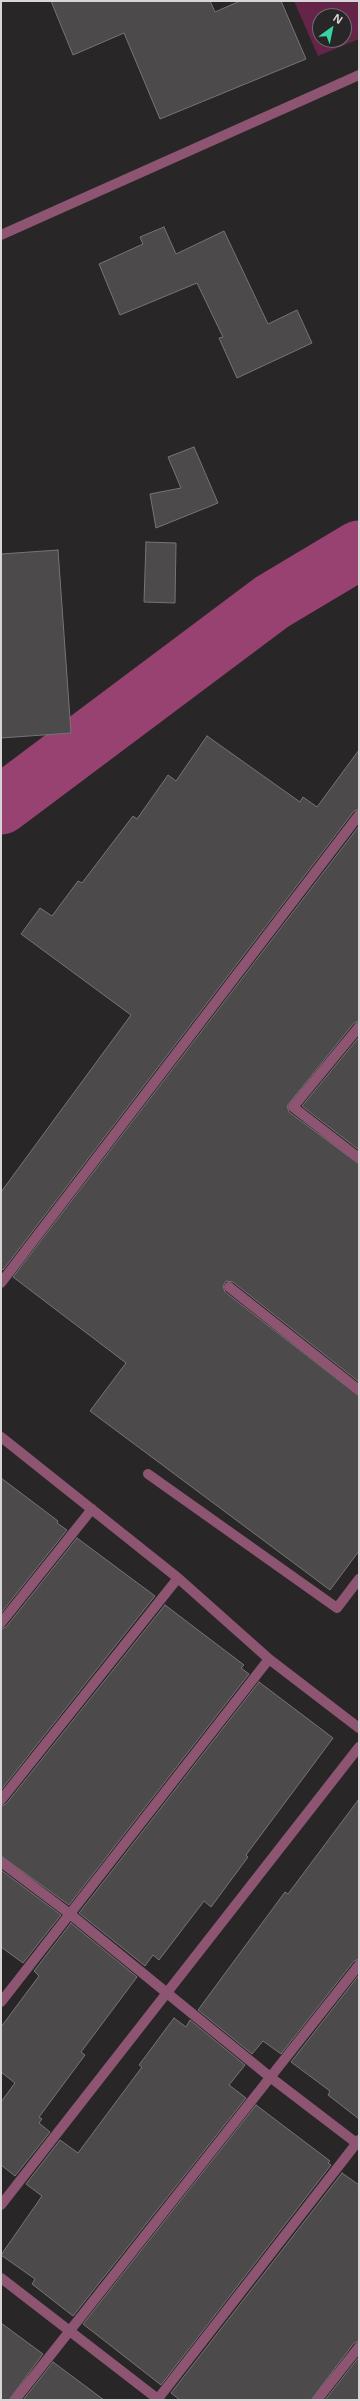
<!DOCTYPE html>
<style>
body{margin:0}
#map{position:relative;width:360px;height:2401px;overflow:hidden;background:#292628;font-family:"Noto Sans",sans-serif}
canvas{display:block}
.frame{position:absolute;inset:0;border:2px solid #d7d5d6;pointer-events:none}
.north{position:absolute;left:312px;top:8px;width:40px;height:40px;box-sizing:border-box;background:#292628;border:1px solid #6f6c6e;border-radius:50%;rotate:33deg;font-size:11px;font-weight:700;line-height:16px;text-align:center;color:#d7d5d6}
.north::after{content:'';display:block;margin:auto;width:14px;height:18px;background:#39d4a5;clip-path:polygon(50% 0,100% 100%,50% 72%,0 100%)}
</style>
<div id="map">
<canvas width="360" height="2401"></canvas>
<div class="frame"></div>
<div class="north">N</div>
</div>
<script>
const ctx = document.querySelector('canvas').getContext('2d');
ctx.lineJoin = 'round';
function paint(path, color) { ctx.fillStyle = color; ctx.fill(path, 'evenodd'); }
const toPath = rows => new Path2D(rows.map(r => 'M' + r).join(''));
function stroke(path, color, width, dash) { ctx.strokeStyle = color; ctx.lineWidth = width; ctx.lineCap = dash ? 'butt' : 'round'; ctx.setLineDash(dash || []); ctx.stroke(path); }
const green = toPath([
 [294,1,359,1,359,39,318,56],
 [320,16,344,16,344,40,320,40]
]);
const river = toPath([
 [1,805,272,602,359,550]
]);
const building = toPath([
 [51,1,210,1,215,12,240,1,281,1,306,59,160,119,124,33,73,55,51,1],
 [164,227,176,254,224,231,268,324,297,310,312,343,237,378,219,338,223,337,197,283,120,315,99,264,143,244,140,237,164,227],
 [194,447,218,503,156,528,150,494,181,488,168,457,194,447],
 [146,542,176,543,175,603,144,602,146,542],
 [58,550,71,733,1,738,1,554,58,550],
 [207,736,300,802,303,797,317,807,359,750,359,809,354,811,3,1270,1,1268,1,1192,131,1015,21,934,40,908,52,916,78,881,82,883,133,816,137,819,168,775,176,781,207,736],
 [359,826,359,1021,354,1023,287,1106,289,1112,359,1164,359,1382,233,1282,226,1281,223,1286,225,1292,359,1396,359,1551,330,1590,90,1411,126,1363,13,1277,359,826],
 [359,1037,359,1150,302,1106,359,1037],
 [1,1478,58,1521,57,1523,67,1530,1,1613,1,1478],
 [77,1538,155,1596,1,1790,1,1629,6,1627,77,1538],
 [165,1605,244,1665,241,1668,249,1674,69,1905,1,1856,1,1806,6,1804,165,1605],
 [259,1682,333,1738,246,1855,248,1857,211,1907,204,1901,159,1960,153,1955,145,1966,79,1913,259,1682],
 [359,1799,359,1959,354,1961,281,2054,263,2041,252,2054,198,2010,285,1892,288,1894,359,1799],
 [1,1870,61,1915,23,1963,1,1947,1,1870],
 [71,1923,137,1977,81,2052,85,2055,39,2117,42,2119,39,2123,50,2132,15,2176,1,2165,1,2102,15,2083,1,2072,1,2027,39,1976,34,1971,71,1923],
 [359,1975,359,2119,328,2095,330,2091,291,2062,359,1975],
 [174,2018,186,2027,190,2020,245,2065,229,2085,246,2098,73,2316,32,2284,35,2279,1,2255,42,2196,26,2184,60,2140,78,2153,142,2067,139,2065,174,2018],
 [256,2105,330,2161,328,2163,331,2165,161,2385,83,2324,256,2105],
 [342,2173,359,2185,359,2341,354,2343,311,2400,180,2400,171,2393,342,2173],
 [1,2323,43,2354,9,2400,1,2400,1,2323],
 [359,2357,359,2400,325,2400,359,2357],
 [53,2362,104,2400,23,2400,53,2362]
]);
const minor = toPath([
 [1,235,359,75],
 [359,1027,293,1107,359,1158],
 [1,1283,359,815],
 [229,1287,359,1390],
 [1,1437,178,1578,269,1659,359,1728],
 [148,1474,337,1608,359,1579],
 [1,1623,92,1509],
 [1,1800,178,1578],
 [1,1862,70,1914,270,2077,359,2145],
 [1,2002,269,1659],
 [1,2205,359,1747],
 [1,2278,159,2400],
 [15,2400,359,1965],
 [157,2400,359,2140],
 [317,2400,359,2347]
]);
paint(green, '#642549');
stroke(river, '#984272', 59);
paint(building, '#4c4a4b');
stroke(building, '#777476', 1);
stroke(minor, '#8d5572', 10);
</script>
